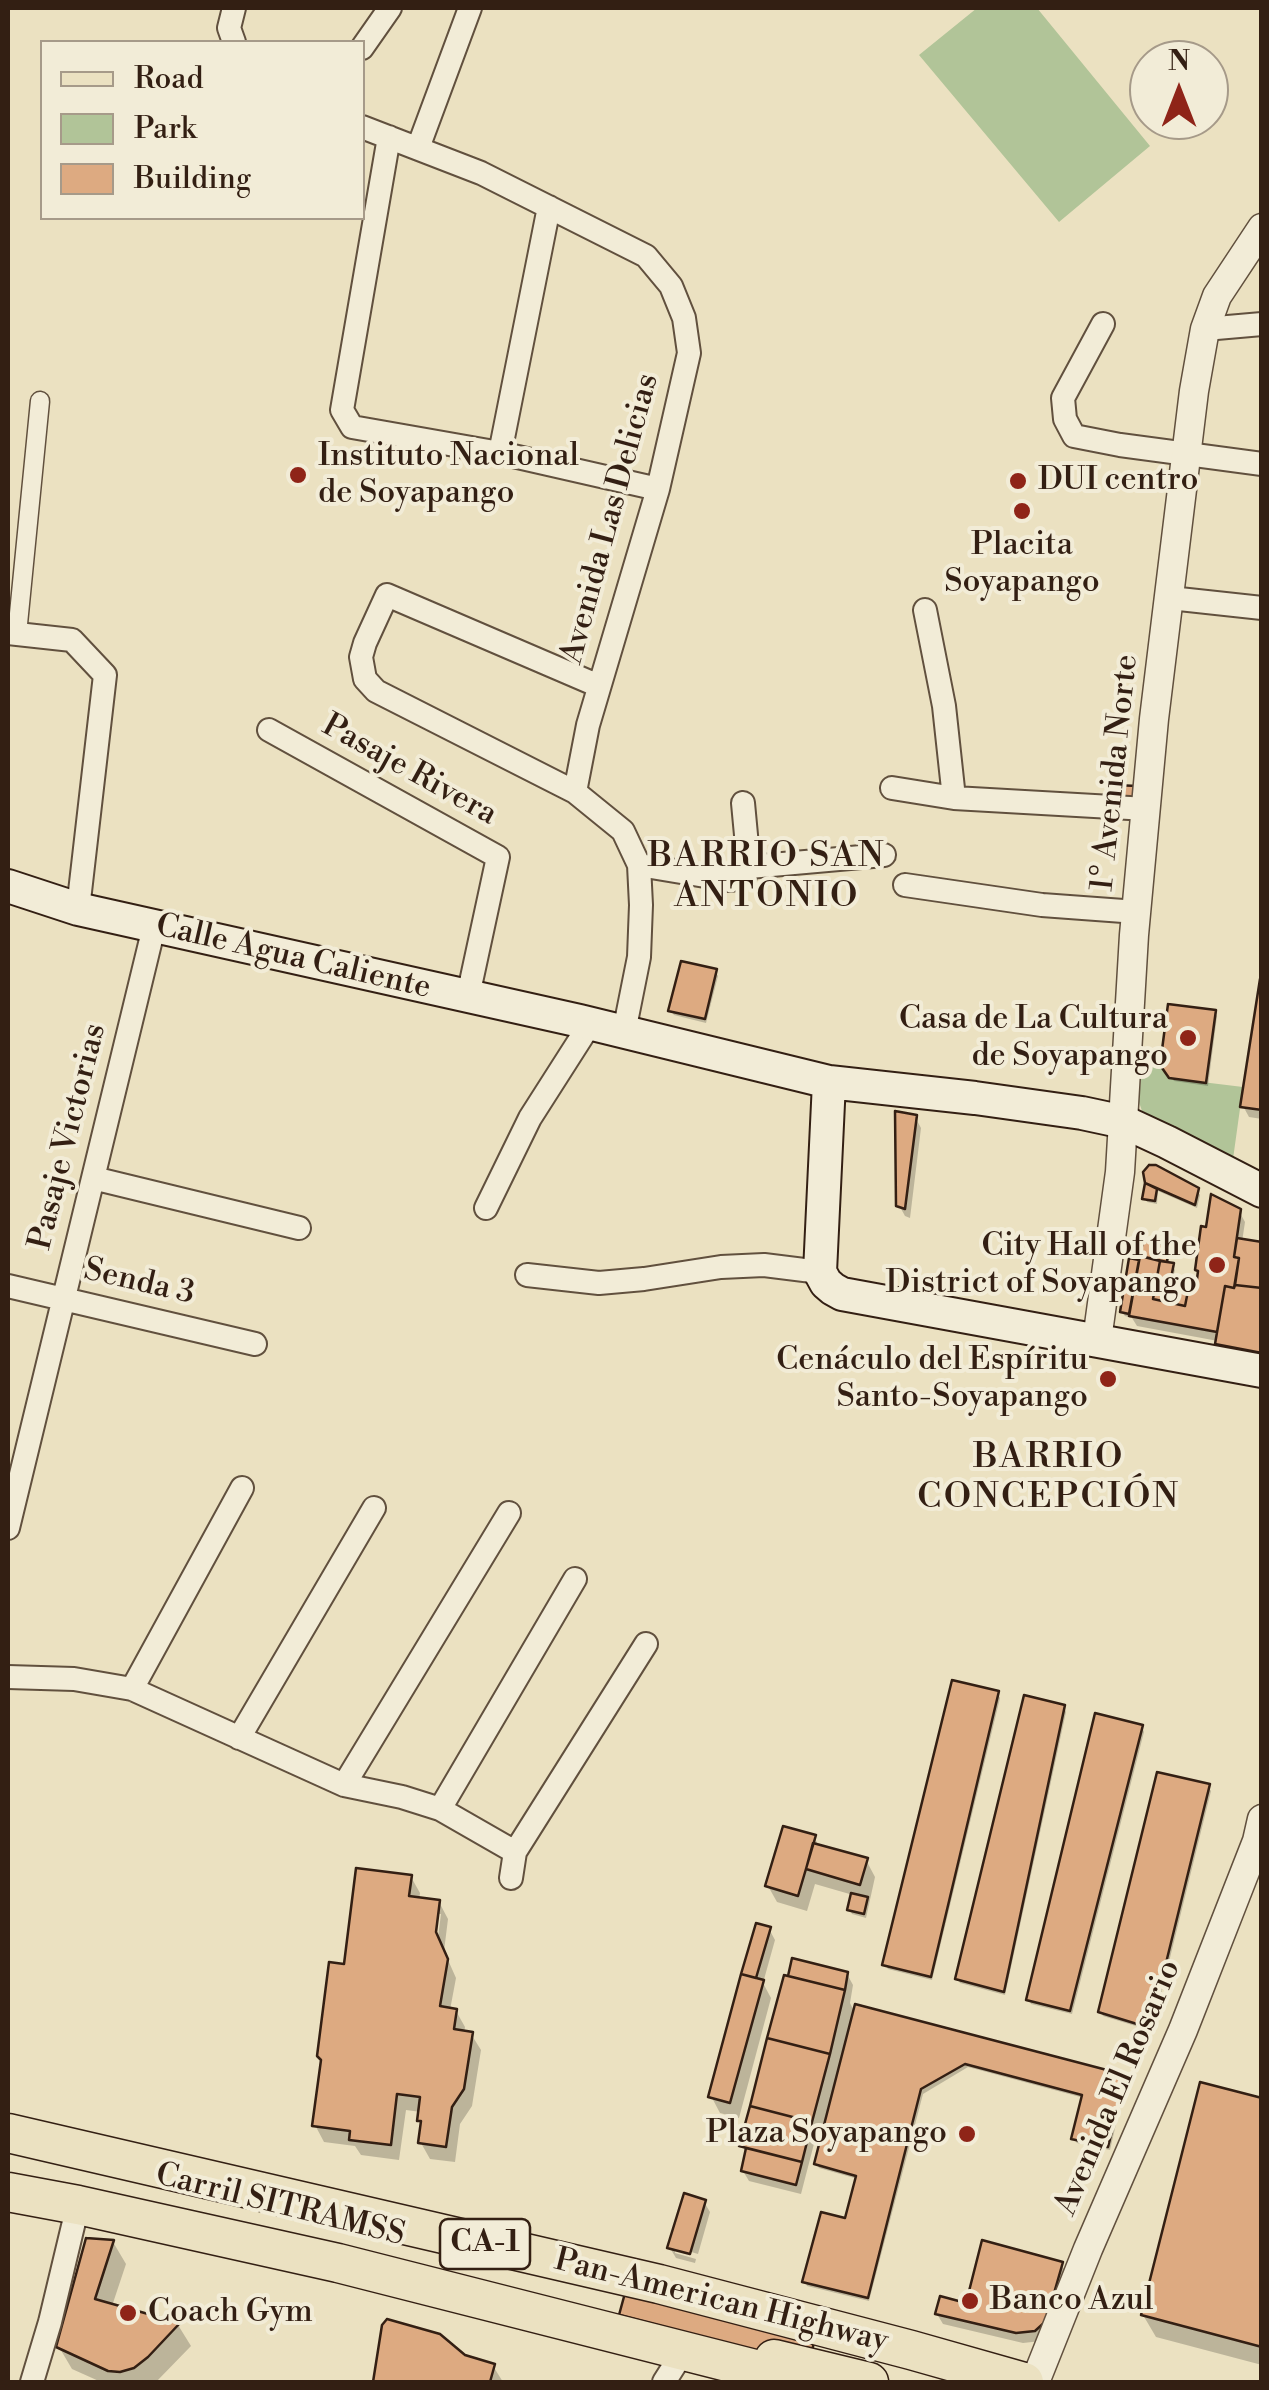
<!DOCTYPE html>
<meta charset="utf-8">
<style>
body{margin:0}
#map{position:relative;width:1269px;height:2390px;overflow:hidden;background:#ebe1c1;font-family:"Libre Bodoni",serif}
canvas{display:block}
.frame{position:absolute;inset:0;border:10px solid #331f13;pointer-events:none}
.legend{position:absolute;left:40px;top:40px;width:325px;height:180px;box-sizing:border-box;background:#f2ecd7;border:2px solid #a69a89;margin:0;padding:12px 18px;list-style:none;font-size:30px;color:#331f13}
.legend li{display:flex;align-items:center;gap:20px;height:50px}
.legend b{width:50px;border:2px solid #a69a89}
.north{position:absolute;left:1129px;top:40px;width:100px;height:100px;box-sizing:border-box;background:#f2ecd7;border:2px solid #a69a89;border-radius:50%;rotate:0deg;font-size:28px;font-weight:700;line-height:40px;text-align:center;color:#331f13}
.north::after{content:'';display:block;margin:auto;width:35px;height:45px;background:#8f2418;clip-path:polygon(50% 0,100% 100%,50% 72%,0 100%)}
</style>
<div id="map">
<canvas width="1269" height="2390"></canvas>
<div class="frame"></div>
<ul class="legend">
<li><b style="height:12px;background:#ebe1c1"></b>Road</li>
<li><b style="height:28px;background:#b1c498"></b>Park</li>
<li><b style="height:28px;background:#ddaa81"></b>Building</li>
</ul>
<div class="north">N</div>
</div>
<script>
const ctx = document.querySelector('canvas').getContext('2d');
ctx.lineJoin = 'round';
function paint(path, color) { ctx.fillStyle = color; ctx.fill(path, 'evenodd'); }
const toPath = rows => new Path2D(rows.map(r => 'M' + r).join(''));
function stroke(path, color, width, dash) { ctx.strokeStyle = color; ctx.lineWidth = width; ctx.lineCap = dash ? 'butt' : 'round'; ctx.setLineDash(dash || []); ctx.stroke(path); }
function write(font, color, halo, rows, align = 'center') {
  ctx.font = font + ' "Libre Bodoni",serif'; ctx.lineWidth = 8; ctx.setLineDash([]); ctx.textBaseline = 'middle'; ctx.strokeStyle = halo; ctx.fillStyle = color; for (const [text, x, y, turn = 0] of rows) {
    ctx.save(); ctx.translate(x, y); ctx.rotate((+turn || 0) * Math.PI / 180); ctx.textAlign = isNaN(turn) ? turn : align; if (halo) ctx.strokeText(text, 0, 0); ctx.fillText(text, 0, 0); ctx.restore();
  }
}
const green = toPath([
 [977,8,1037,8,1150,146,1059,222,919,55],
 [1142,1064,1160,1065,1169,1078,1243,1087,1233,1159,1142,1111,1139,1102]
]);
const shadow = toPath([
 [715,971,718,976,706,1023,674,1015,671,1011],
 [1262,985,1262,1119,1249,1117,1243,1106],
 [1214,1012,1217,1016,1208,1086,1174,1081,1163,1065],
 [915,1117,921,1128,910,1218,905,1216,899,1205],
 [1147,1183,1197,1190,1200,1195,1197,1208,1158,1191,1157,1204,1147,1202,1145,1198],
 [1239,1211,1245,1222,1242,1242,1262,1245,1262,1356,1220,1348,1218,1341,1137,1326,1132,1318,1125,1316,1122,1312,1131,1261,1141,1263,1145,1243,1168,1248,1170,1252,1168,1265,1172,1265,1175,1270,1171,1286,1195,1290,1200,1275,1197,1270],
 [998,1694,1000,1698,932,1980,888,1969,885,1964],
 [1064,1707,1066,1712,1005,1995,960,1983,958,1979],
 [1142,1727,1144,1732,1072,2014,1031,2004,1029,1999],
 [1208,1787,1211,1791,1152,2031,1103,2016,1101,2012],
 [814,1837,820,1848,866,1860,875,1877,866,1918,852,1914,850,1910,853,1895,815,1884,807,1911,777,1902,768,1886],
 [411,1877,420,1893,419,1900,439,1902,448,1919,444,1951,456,1978,450,2010,456,2011,465,2027,464,2033,471,2034,481,2050,472,2106,460,2124,455,2162,430,2159,421,2143,423,2125,420,2120,421,2112,406,2110,399,2160,361,2155,355,2146,324,2142,315,2125,346,1967],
 [436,1914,441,1914,437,1945,432,1944],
 [769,1929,775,1940,763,1983,771,1998,739,2118,720,2113,711,2096],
 [847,1974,853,1985,850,2003,855,2013,1124,2077,1126,2081,1110,2150,1077,2143,1074,2139,1084,2098,968,2067,923,2094,869,2301,807,2286,805,2281,847,2221,858,2179,819,2168,817,2164,823,2138,816,2136,801,2194,749,2181,743,2171,747,2155,742,2145],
 [1262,2100,1262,2365,1156,2337,1143,2315],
 [704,2202,710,2212,698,2254,675,2247,675,2253,696,2259,695,2263,676,2258,670,2248],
 [113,2242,126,2264,112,2306,178,2325,191,2346,156,2382,101,2382,72,2369,59,2347],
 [1061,2264,1067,2274,1041,2341,1023,2343,943,2324,937,2314,967,2306],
 [385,2326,493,2366,503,2382,376,2382]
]);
const building = toPath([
 [1115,785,1137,786,1135,807,1114,807,1115,785],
 [681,961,717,969,705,1019,668,1011,681,961],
 [1260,979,1262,980,1262,1110,1240,1107,1260,979],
 [1168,1004,1216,1010,1206,1083,1169,1078,1160,1065,1168,1004],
 [895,1111,917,1115,905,1209,896,1206,895,1111],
 [1149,1165,1156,1165,1199,1188,1195,1205,1145,1183,1143,1172,1149,1165],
 [1145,1183,1157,1189,1155,1201,1142,1199,1145,1183],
 [1211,1194,1241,1209,1234,1257,1239,1258,1234,1288,1225,1286,1217,1332,1129,1316,1140,1256,1160,1261,1153,1299,1185,1306,1189,1286,1193,1287,1195,1279,1197,1279,1198,1271,1195,1270,1201,1226,1206,1227,1211,1194],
 [1237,1238,1262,1242,1262,1288,1235,1285,1239,1258,1234,1257,1237,1238],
 [1143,1241,1169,1245,1167,1262,1140,1256,1143,1241],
 [1129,1258,1139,1260,1129,1314,1120,1312,1129,1258],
 [1160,1261,1174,1263,1170,1283,1189,1286,1185,1306,1153,1299,1160,1261],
 [1235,1285,1262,1288,1262,1353,1215,1344,1225,1286,1234,1288,1235,1285],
 [952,1680,999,1691,931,1977,882,1965,952,1680],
 [1024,1695,1065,1705,1004,1992,955,1979,1024,1695],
 [1095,1713,1143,1725,1070,2011,1026,2000,1095,1713],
 [1157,1772,1210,1784,1150,2028,1098,2012,1157,1772],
 [783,1826,816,1835,798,1896,765,1886,783,1826],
 [813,1843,868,1858,860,1885,806,1869,813,1843],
 [356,1868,412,1875,409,1896,440,1900,436,1932,448,1959,440,2006,457,2009,454,2029,473,2032,464,2089,452,2107,446,2147,418,2143,421,2121,417,2121,420,2097,397,2094,391,2145,349,2140,350,2131,312,2126,321,2060,317,2056,329,1962,344,1964,356,1868],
 [851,1893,868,1897,864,1914,847,1910,851,1893],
 [756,1923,771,1927,756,1978,741,1974,756,1923],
 [792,1958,848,1972,845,1990,788,1976,792,1958],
 [741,1974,764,1980,730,2103,708,2097,741,1974],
 [784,1975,845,1990,830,2054,767,2038,784,1975],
 [855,2004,1126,2075,1108,2147,1071,2139,1082,2095,965,2064,921,2089,868,2298,802,2282,821,2212,845,2218,856,2176,814,2164,855,2004],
 [767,2038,830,2054,812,2122,750,2106,767,2038],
 [1200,2082,1262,2098,1262,2347,1141,2315,1200,2082],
 [750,2106,812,2122,802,2162,739,2146,750,2106],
 [746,2148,802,2162,796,2185,741,2171,746,2148],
 [684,2193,706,2200,690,2254,667,2248,684,2193],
 [86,2238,114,2240,95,2299,180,2323,148,2357,134,2368,120,2372,108,2371,56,2347,86,2238],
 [982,2240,1063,2262,1046,2321,1035,2331,1016,2333,935,2314,940,2296,966,2303,982,2240],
 [625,2293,814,2342,809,2365,619,2315,625,2293],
 [387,2319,440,2334,465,2355,495,2364,490,2382,373,2382,382,2325,387,2319]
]);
const pedestrian = toPath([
 [17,634,40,401]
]);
const minor = toPath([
 [234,8,229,28,234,42],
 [362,48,390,8],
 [362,127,481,173,646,256,671,286,684,318,689,353,658,489,588,725,575,792],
 [389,137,342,410,352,427,500,453,658,489],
 [418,148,470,8],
 [1103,324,1063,398,1065,419,1074,436,1120,445,1262,464],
 [1205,329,1262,324],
 [500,453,549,207],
 [1170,598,1262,608],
 [925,610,944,706,954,798],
 [8,633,72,640,105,675,78,909],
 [599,686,387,595,365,643,361,657,365,679,376,691,575,792,623,831,639,865,641,905,639,957,624,1032],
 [269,730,498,857,468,996],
 [892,788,954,798,1147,809],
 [639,865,729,880,744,878,749,867,743,803],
 [749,867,884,855],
 [905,885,1042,905,1137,912],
 [93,1178,299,1228],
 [486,1208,530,1118,590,1024],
 [527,1275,599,1283,644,1279,721,1267,764,1265,820,1272],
 [8,1286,255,1344],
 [8,1528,154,927],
 [8,1677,74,1679,132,1689,344,1785,402,1797,440,1809,515,1852,511,1878],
 [132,1689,242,1488],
 [239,1738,374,1508],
 [344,1785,509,1513],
 [440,1809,575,1579],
 [515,1852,646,1644],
 [32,2382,50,2322,78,2205],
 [664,2382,683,2352]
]);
const tertiary = toPath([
 [1097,1340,1120,1172,1134,935,1154,719,1194,391,1205,329,1217,296,1262,228],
 [1035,2382,1088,2249,1183,2030,1257,1841,1262,1819]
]);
const secondary = toPath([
 [8,886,78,909,580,1021,829,1082,975,1098,1082,1113,1124,1122,1167,1142,1262,1191],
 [829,1082,820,1272,826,1283,833,1289,842,1294,1262,1371]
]);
const primary = toPath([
 [774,2359,869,2382]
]);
const trunk = toPath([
 [8,2133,659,2284,911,2350,1024,2382],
 [8,2192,78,2205,338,2263,806,2382]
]);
const markers = [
 [298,475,10,"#8f2418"],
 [1018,481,10,"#8f2418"],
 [1022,511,10,"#8f2418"],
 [1188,1038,10,"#8f2418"],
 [1217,1265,10,"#8f2418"],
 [1108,1379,10,"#8f2418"],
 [967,2134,10,"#8f2418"],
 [970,2301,10,"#8f2418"],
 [128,2313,10,"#8f2418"]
];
const shields = [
 [485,2244,90]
];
const shieldNames = [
 ["CA-1",485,2244]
];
const poiNames = [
 ["Instituto Nacional",318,457],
 ["de Soyapango",318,494],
 ["DUI centro",1038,481],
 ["Placita",1022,546,"center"],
 ["Soyapango",1022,583,"center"],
 ["Casa de La Cultura",1168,1020,"right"],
 ["de Soyapango",1168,1057,"right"],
 ["City Hall of the",1197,1247,"right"],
 ["District of Soyapango",1197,1284,"right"],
 ["Cenáculo del Espíritu",1088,1361,"right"],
 ["Santo-Soyapango",1088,1398,"right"],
 ["Plaza Soyapango",947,2134,"right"],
 ["Banco Azul",990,2301],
 ["Coach Gym",148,2313]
];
const streetNames = [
 ["Avenida Las Delicias",611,519,-75],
 ["Pasaje Rivera",409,771,29],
 ["1° Avenida Norte",1116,773,-84],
 ["Calle Agua Caliente",293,958,13],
 ["Pasaje Victorias",69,1137,-76],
 ["Senda 3",139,1283,13],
 ["Avenida El Rosario",1119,2088,-67],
 ["Carril SITRAMSS",280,2206,14],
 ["Pan-American Highway",721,2302,14]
];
const neighbourhoodNames = [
 ["BARRIO SAN",767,858],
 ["ANTONIO",767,898],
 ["BARRIO",1049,1459],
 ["CONCEPCIÓN",1049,1499]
];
paint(green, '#b1c498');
paint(shadow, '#0003');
paint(building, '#ddaa81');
stroke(building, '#331f13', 2.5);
stroke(pedestrian, '#61503e', 21);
stroke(minor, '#61503e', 26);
stroke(tertiary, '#61503e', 31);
stroke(secondary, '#331f13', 36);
stroke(primary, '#331f13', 41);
stroke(trunk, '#331f13', 41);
stroke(pedestrian, '#f2ecd7', 18);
stroke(minor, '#f2ecd7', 22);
stroke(tertiary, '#f2ecd7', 28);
stroke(secondary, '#f2ecd7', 32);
stroke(primary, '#ebe1c1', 38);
stroke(trunk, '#ebe1c1', 38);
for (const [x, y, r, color] of markers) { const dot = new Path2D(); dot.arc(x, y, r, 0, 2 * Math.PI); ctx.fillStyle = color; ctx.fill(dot); stroke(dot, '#f2ecd7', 4); }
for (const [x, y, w] of shields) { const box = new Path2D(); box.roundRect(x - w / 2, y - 25, w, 50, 8); ctx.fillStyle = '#f2ecd7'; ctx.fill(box); stroke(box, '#331f13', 2.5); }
write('bold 30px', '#331f13', null, shieldNames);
write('32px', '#331f13', '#f2ecd7', poiNames, 'left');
write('32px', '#331f13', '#f2ecd7', streetNames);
ctx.letterSpacing = '2.5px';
write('35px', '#331f13', '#f2ecd7', neighbourhoodNames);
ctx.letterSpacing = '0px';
</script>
